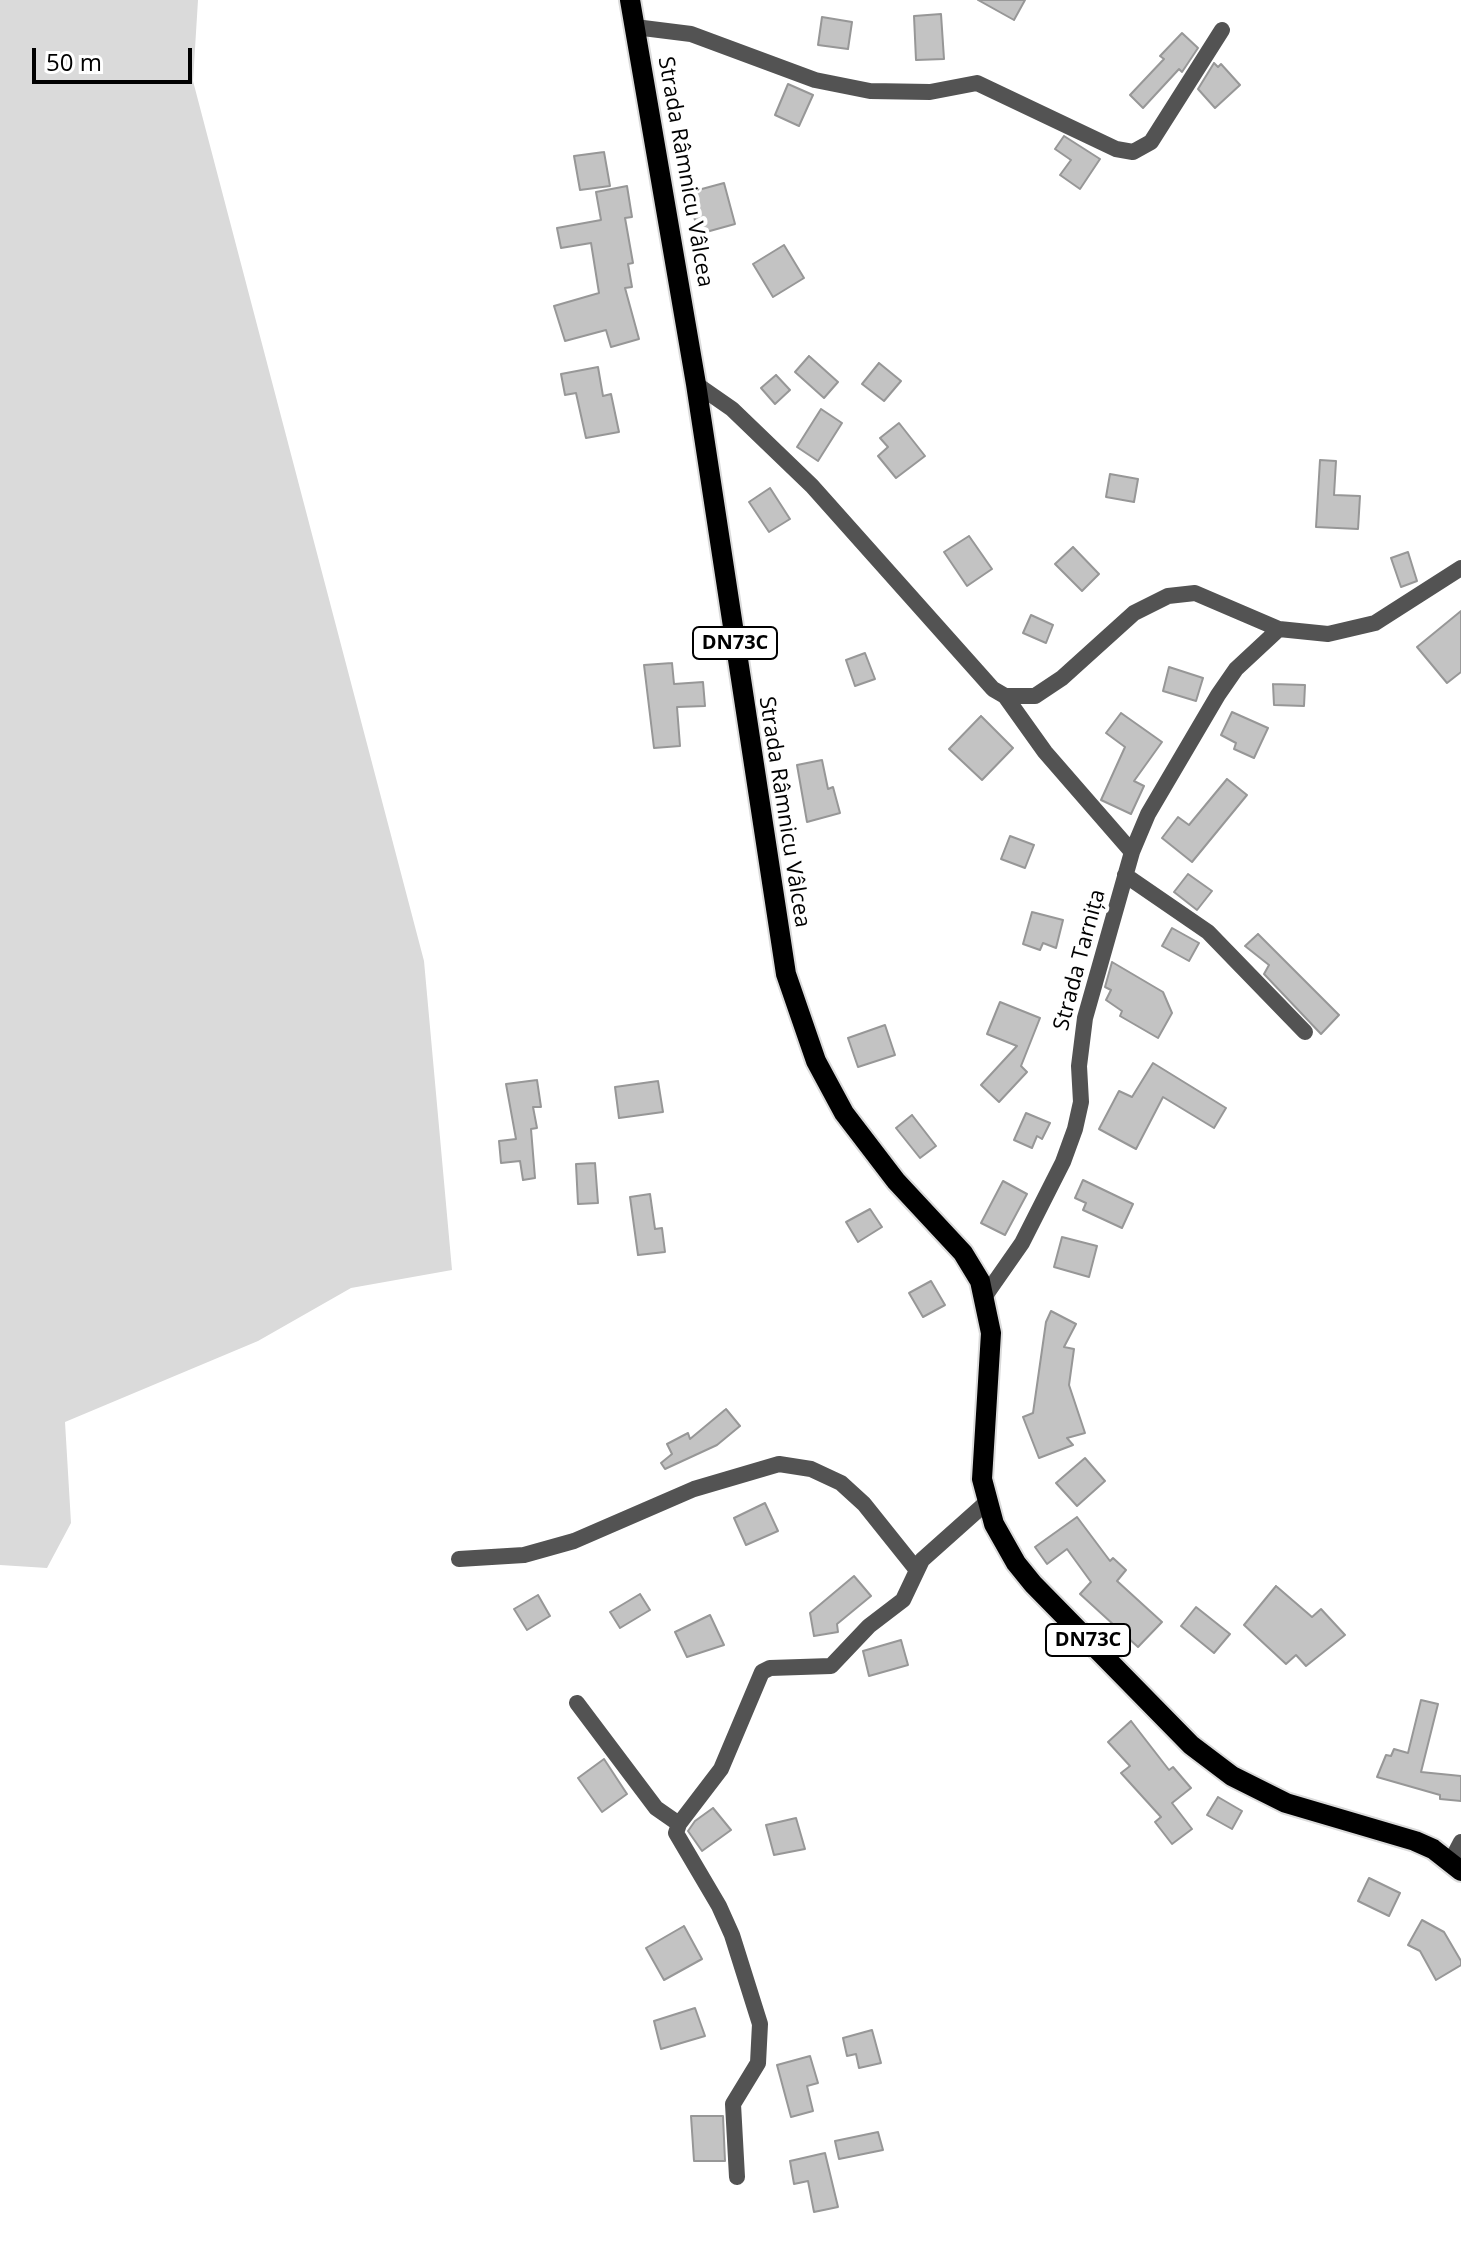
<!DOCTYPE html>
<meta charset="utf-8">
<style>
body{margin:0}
#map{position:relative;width:1461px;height:2241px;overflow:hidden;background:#fff;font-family:"Open Sans",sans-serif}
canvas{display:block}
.scale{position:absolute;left:32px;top:48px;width:160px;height:36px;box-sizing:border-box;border:4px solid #000;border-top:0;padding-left:10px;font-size:24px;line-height:28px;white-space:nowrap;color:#000;-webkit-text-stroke:6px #fff;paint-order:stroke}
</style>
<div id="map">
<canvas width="1461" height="2241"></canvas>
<div class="scale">50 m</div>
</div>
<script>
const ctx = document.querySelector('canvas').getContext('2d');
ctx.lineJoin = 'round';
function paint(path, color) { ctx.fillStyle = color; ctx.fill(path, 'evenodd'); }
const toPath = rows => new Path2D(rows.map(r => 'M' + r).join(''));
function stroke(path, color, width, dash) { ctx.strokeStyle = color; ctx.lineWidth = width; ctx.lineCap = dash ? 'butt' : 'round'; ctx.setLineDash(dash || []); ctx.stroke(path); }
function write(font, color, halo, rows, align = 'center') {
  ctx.font = font + ' "Open Sans",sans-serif'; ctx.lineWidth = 8; ctx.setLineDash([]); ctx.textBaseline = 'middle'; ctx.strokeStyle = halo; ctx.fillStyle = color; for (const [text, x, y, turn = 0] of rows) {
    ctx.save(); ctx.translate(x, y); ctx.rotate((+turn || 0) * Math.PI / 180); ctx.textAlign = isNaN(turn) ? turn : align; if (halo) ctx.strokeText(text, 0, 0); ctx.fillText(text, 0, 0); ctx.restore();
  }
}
const green = toPath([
 [0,0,198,0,193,81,424,961,452,1270,351,1288,258,1341,65,1422,71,1523,47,1568,0,1565]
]);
const building = toPath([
 [978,0,1025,0,1014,20,978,0],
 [941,14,944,59,916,60,914,16,941,14],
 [822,17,852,22,848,49,818,45,822,17],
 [1182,33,1198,48,1182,72,1179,69,1143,108,1130,95,1164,59,1160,56,1182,33],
 [1214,63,1218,67,1221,64,1240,85,1215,108,1198,89,1214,63],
 [788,84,813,95,799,126,775,115,788,84],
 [1064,136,1100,159,1080,189,1060,175,1071,160,1055,149,1064,136],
 [604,152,610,186,580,190,574,156,604,152],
 [724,183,735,224,699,234,687,193,724,183],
 [627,186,632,217,625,218,633,263,628,264,632,287,625,288,639,339,611,347,606,330,565,341,554,306,599,293,591,243,561,248,557,228,601,220,596,192,627,186],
 [784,245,804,278,773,297,753,264,784,245],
 [809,356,838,382,824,398,795,372,809,356],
 [879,363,901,381,884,401,862,384,879,363],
 [598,367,603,396,611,394,619,432,586,438,576,393,565,395,561,374,598,367],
 [776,375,790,390,775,404,761,388,776,375],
 [821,409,842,423,818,461,797,447,821,409],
 [899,423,925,456,896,478,878,456,888,447,880,438,899,423],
 [1320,460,1336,461,1334,495,1360,496,1358,529,1316,527,1320,460],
 [1110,474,1138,479,1134,502,1106,497,1110,474],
 [770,488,790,519,769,532,749,502,770,488],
 [969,536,992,569,967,586,944,552,969,536],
 [1073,547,1099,574,1082,591,1055,564,1073,547],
 [1408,552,1417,581,1401,587,1391,558,1408,552],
 [1461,611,1461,672,1447,683,1417,647,1461,611],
 [1031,615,1053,625,1046,643,1023,633,1031,615],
 [865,653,875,679,855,686,846,660,865,653],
 [672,663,674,684,703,682,705,706,677,707,680,746,654,748,644,665,672,663],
 [1169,667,1203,678,1196,701,1163,691,1169,667],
 [1273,684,1305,685,1304,706,1274,705,1273,684],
 [1232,712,1268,728,1254,758,1234,749,1236,743,1221,735,1232,712],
 [1121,713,1162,742,1134,781,1144,786,1131,814,1101,800,1125,747,1106,733,1121,713],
 [981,716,1013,748,982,780,949,749,981,716],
 [822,760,828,789,833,787,840,813,807,822,797,765,822,760],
 [1227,779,1247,795,1192,862,1162,838,1178,817,1189,825,1227,779],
 [1010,836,1034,845,1025,868,1001,859,1010,836],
 [1188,874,1212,891,1197,910,1174,892,1188,874],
 [1032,912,1063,920,1056,948,1043,943,1040,950,1023,944,1032,912],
 [1172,928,1199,943,1189,961,1162,946,1172,928],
 [1258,934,1339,1015,1321,1034,1264,974,1269,965,1245,946,1258,934],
 [1112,962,1163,992,1172,1013,1158,1038,1120,1016,1122,1011,1106,1000,1111,990,1105,987,1112,962],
 [1000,1002,1040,1018,1021,1066,1027,1072,999,1102,981,1085,1017,1046,987,1034,1000,1002],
 [885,1025,895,1055,858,1067,848,1038,885,1025],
 [1153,1063,1226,1108,1214,1128,1163,1097,1136,1149,1099,1129,1119,1091,1132,1097,1153,1063],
 [537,1080,541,1107,533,1107,537,1128,531,1129,535,1178,523,1180,520,1161,501,1163,499,1141,516,1139,506,1084,537,1080],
 [658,1081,663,1112,619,1118,615,1087,658,1081],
 [1026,1113,1050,1123,1042,1139,1037,1136,1032,1148,1014,1140,1026,1113],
 [912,1115,936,1146,920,1158,896,1128,912,1115],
 [595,1163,598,1203,578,1204,576,1164,595,1163],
 [1083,1180,1133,1204,1122,1228,1083,1210,1086,1203,1075,1198,1083,1180],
 [1003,1181,1027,1194,1005,1235,981,1223,1003,1181],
 [650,1194,655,1229,662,1228,665,1252,638,1255,630,1197,650,1194],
 [870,1209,882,1227,858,1242,846,1222,870,1209],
 [1062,1237,1097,1246,1089,1277,1054,1267,1062,1237],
 [931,1281,945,1305,923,1317,909,1293,931,1281],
 [1051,1311,1076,1324,1064,1347,1074,1349,1069,1385,1085,1433,1067,1438,1073,1445,1039,1458,1023,1417,1033,1413,1046,1322,1051,1311],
 [726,1409,740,1426,717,1445,665,1469,661,1463,672,1454,667,1444,688,1433,690,1439,726,1409],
 [1085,1458,1105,1481,1077,1506,1056,1483,1085,1458],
 [765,1503,778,1531,746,1545,734,1518,765,1503],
 [1077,1517,1110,1561,1113,1558,1126,1570,1117,1581,1162,1622,1138,1647,1080,1594,1091,1582,1067,1549,1047,1564,1035,1547,1077,1517],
 [854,1576,871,1596,837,1624,838,1632,814,1636,810,1613,854,1576],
 [1276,1586,1312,1617,1321,1609,1345,1635,1306,1666,1296,1655,1286,1664,1244,1625,1276,1586],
 [640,1594,650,1610,620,1628,610,1612,640,1594],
 [538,1595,550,1616,527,1630,514,1609,538,1595],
 [1196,1607,1230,1634,1214,1653,1181,1626,1196,1607],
 [710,1615,724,1645,687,1657,675,1632,710,1615],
 [901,1640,908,1665,869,1676,863,1651,901,1640],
 [1421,1700,1438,1704,1421,1772,1461,1776,1461,1801,1440,1799,1440,1795,1377,1777,1386,1755,1391,1756,1394,1749,1408,1753,1421,1700],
 [1131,1721,1169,1770,1173,1767,1191,1788,1172,1803,1192,1829,1172,1844,1155,1822,1161,1817,1121,1773,1130,1766,1108,1742,1131,1721],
 [604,1759,627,1794,602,1812,578,1778,604,1759],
 [1218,1797,1242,1811,1232,1829,1207,1815,1218,1797],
 [713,1808,731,1830,702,1851,688,1831,695,1821,713,1808],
 [796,1818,805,1849,774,1855,766,1825,796,1818],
 [1369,1878,1400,1893,1389,1916,1358,1901,1369,1878],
 [1422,1920,1444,1932,1461,1961,1461,1965,1436,1980,1420,1951,1408,1945,1422,1920],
 [684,1926,702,1959,664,1980,646,1948,684,1926],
 [695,2008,705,2036,661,2049,654,2021,695,2008],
 [872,2030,881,2063,859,2068,856,2054,847,2056,843,2038,872,2030],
 [810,2056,818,2083,807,2086,813,2111,791,2117,777,2065,810,2056],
 [691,2116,723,2116,725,2161,694,2161,691,2116],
 [878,2132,883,2150,839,2159,835,2141,878,2132],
 [825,2153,838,2207,814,2212,808,2181,794,2184,790,2161,825,2153]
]);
const minor = toPath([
 [635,27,691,34,815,80,870,91,930,92,977,83,1116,149,1133,152,1151,142,1222,30],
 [696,384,732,409,812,486,993,689,1005,696,1035,696,1062,678,1134,613,1168,596,1195,593,1279,629,1328,634,1375,623,1461,568],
 [1005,696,1045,752,1132,852],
 [1125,875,1208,932,1305,1032],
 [985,1296,1022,1243,1063,1162,1075,1129,1081,1102,1079,1066,1085,1018,1132,852,1148,814,1218,695,1236,669,1279,629],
 [459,1559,524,1555,574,1541,694,1489,779,1464,811,1469,841,1483,864,1504,916,1569],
 [577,1703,656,1808,679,1824],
 [1451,1861,1461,1842],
 [737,2177,733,2104,758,2063,760,2024,732,1935,719,1906,676,1833,679,1824,721,1769,762,1672,770,1668,831,1666,869,1626,903,1600,922,1560,987,1502]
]);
const primary = toPath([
 [630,0,696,384,786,974,816,1061,844,1113,896,1181,963,1253,980,1281,991,1333,982,1479,994,1524,1016,1563,1033,1584,1191,1745,1232,1776,1286,1803,1415,1841,1433,1849,1461,1871]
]);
const shields = [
 [735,643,84],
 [1088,1640,84]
];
const shieldNames = [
 ["DN73C",735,643],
 ["DN73C",1088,1640]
];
const streetNames = [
 ["Strada Râmnicu Vâlcea",685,172,80],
 ["Strada Râmnicu Vâlcea",784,812,81],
 ["Strada Tarnița",1080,960,-75]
];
paint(green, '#dadada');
paint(building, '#c3c3c3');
stroke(building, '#979797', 2);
stroke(primary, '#dbdbdb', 24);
stroke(minor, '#535353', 16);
stroke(primary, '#000', 20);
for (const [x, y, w] of shields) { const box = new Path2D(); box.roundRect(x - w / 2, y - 16, w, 32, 6); ctx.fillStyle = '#fff'; ctx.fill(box); stroke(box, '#000', 2); }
write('bold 20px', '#000', null, shieldNames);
write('22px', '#000', '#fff', streetNames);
</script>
